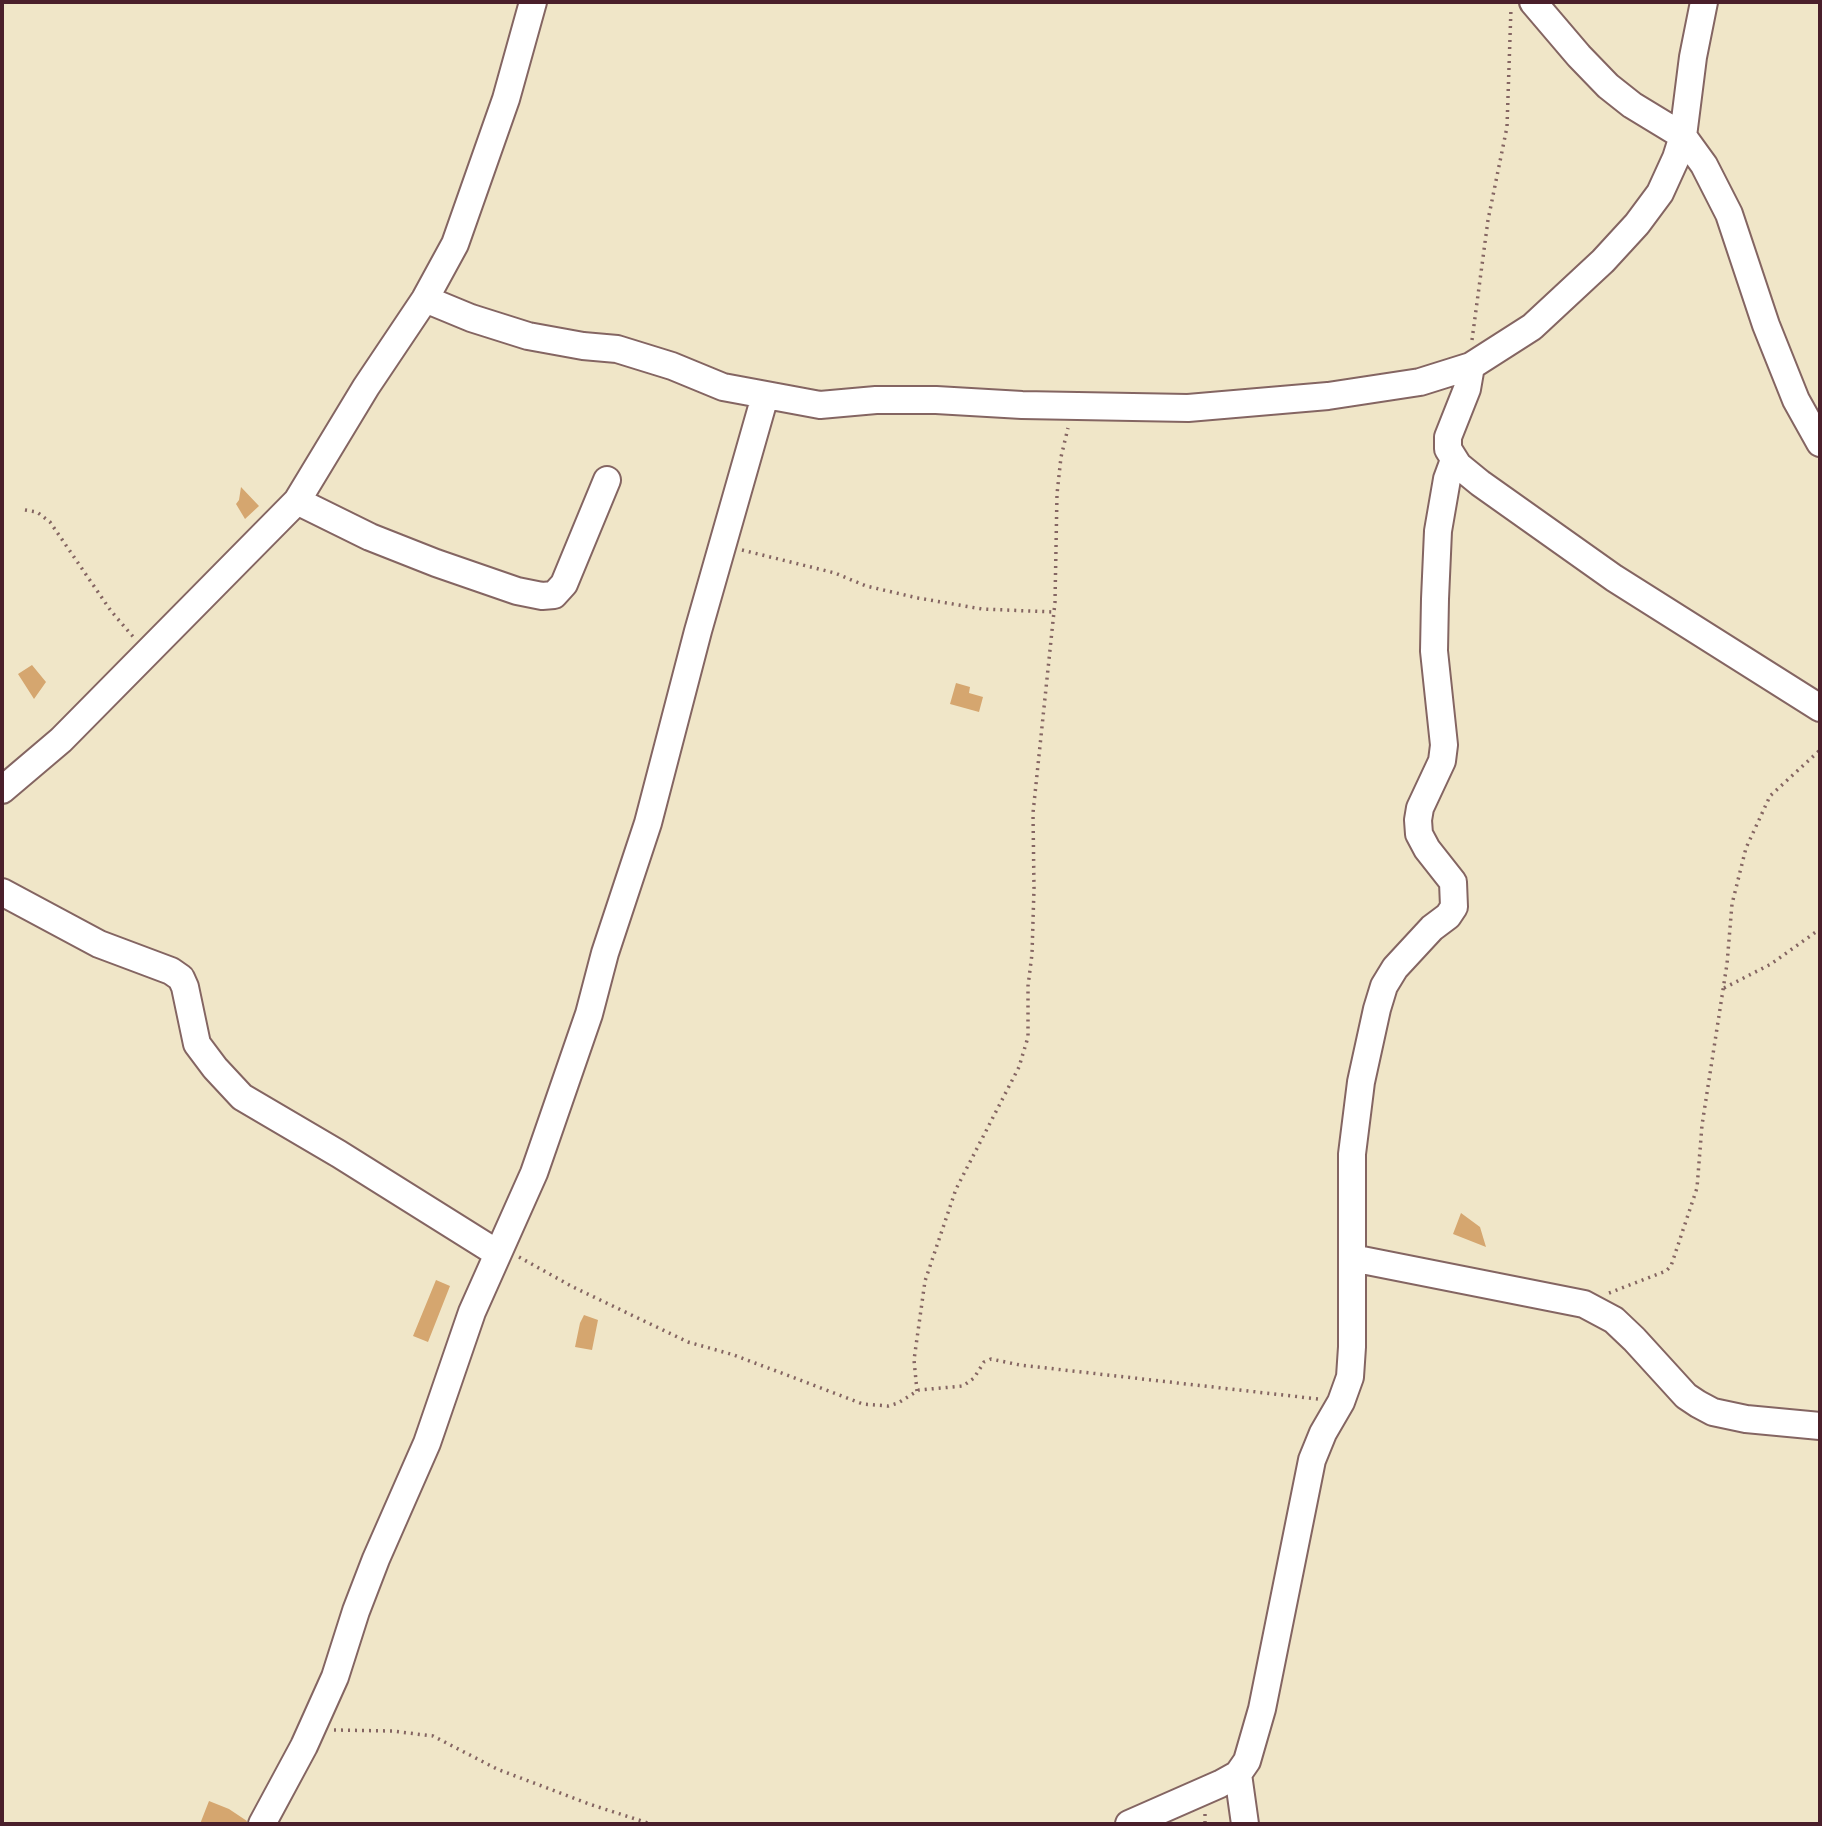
<!DOCTYPE html>
<style>
body{margin:0}
#map{position:relative;width:1822px;height:1826px;overflow:hidden;background:#f0e6c8;font-family:Dekko,sans-serif}
canvas{display:block}
.frame{position:absolute;inset:0;border:4px solid #4a1f2b;pointer-events:none}
</style>
<div id="map">
<canvas width="1822" height="1826"></canvas>
<div class="frame"></div>
</div>
<script>
const ctx = document.querySelector('canvas').getContext('2d');
ctx.lineJoin = 'round';
function paint(path, color) { ctx.fillStyle = color; ctx.fill(path, 'evenodd'); }
const toPath = rows => new Path2D(rows.map(r => 'M' + r).join(''));
function stroke(path, color, width, dash) { ctx.strokeStyle = color; ctx.lineWidth = width; ctx.lineCap = dash ? 'butt' : 'round'; ctx.setLineDash(dash || []); ctx.stroke(path); }
const building = toPath([
 [241,487,259,506,245,519,236,504,239,500],
 [32,665,46,682,34,699,18,674],
 [956,683,970,687,969,693,983,697,979,712,950,704],
 [1461,1213,1480,1227,1486,1247,1453,1234],
 [436,1280,450,1286,428,1342,413,1336],
 [584,1315,598,1320,592,1350,575,1347,580,1323],
 [209,1801,229,1809,247,1821,246,1824,200,1824]
]);
const path = toPath([
 [1472,340,1488,220,1507,127,1511,8],
 [25,510,37,512,50,522,111,611,135,639],
 [742,550,835,573,866,586,918,598,982,609,1054,612],
 [1724,988,1771,964,1820,929],
 [519,1257,573,1287,688,1342,734,1355,863,1404,888,1406,898,1403,919,1390,963,1386,974,1378,984,1362,991,1359,1020,1365,1318,1399],
 [1609,1293,1666,1271,1671,1266,1697,1188,1702,1125,1727,964,1732,904,1746,848,1770,796,1820,750],
 [917,1391,914,1360,925,1281,956,1189,1019,1067,1028,1037,1028,986,1032,954,1034,888,1033,813,1055,602,1057,494,1061,457,1068,428],
 [334,1730,392,1731,433,1736,497,1769,589,1804,651,1824],
 [1205,1814,1205,1824]
]);
const minor = toPath([
 [1533,2,1579,56,1608,86,1632,105,1683,136,1704,165,1729,214,1766,325,1796,400,1820,443],
 [425,299,471,318,528,336,583,346,617,349,672,366,723,387,820,405,876,400,936,400,1022,405,1188,408,1328,396,1420,382,1471,366,1532,327,1603,261,1637,224,1660,193,1676,158,1683,136,1693,57,1704,2],
 [1471,366,1467,389,1448,437,1448,449,1458,465,1480,483,1614,578,1820,708],
 [297,501,370,537,436,563,517,591,542,596,554,595,564,584,607,480],
 [2,790,61,740,297,501,366,387,425,299,455,244,506,99,533,2],
 [2,892,99,944,171,971,181,978,185,987,197,1044,215,1068,242,1097,339,1154,497,1253],
 [1352,1258,1584,1304,1614,1320,1634,1339,1686,1396,1698,1404,1713,1412,1746,1419,1820,1426],
 [1238,1774,1245,1824],
 [262,1824,304,1746,335,1677,356,1611,376,1559,427,1443,472,1312,534,1173,551,1124,589,1014,605,953,648,823,698,631,765,396],
 [1129,1824,1220,1784,1238,1774,1247,1761,1262,1709,1312,1460,1323,1433,1341,1402,1350,1377,1352,1347,1352,1154,1361,1082,1377,1009,1384,986,1395,968,1432,928,1448,916,1454,907,1453,882,1427,849,1419,834,1418,820,1420,808,1442,761,1444,745,1434,651,1435,599,1438,531,1447,479,1454,460]
]);
paint(building, '#d5a66f');
stroke(minor, '#846562', 30);
stroke(path, '#846562', 3.5, [2, 5]);
stroke(minor, '#fff', 26);
</script>
